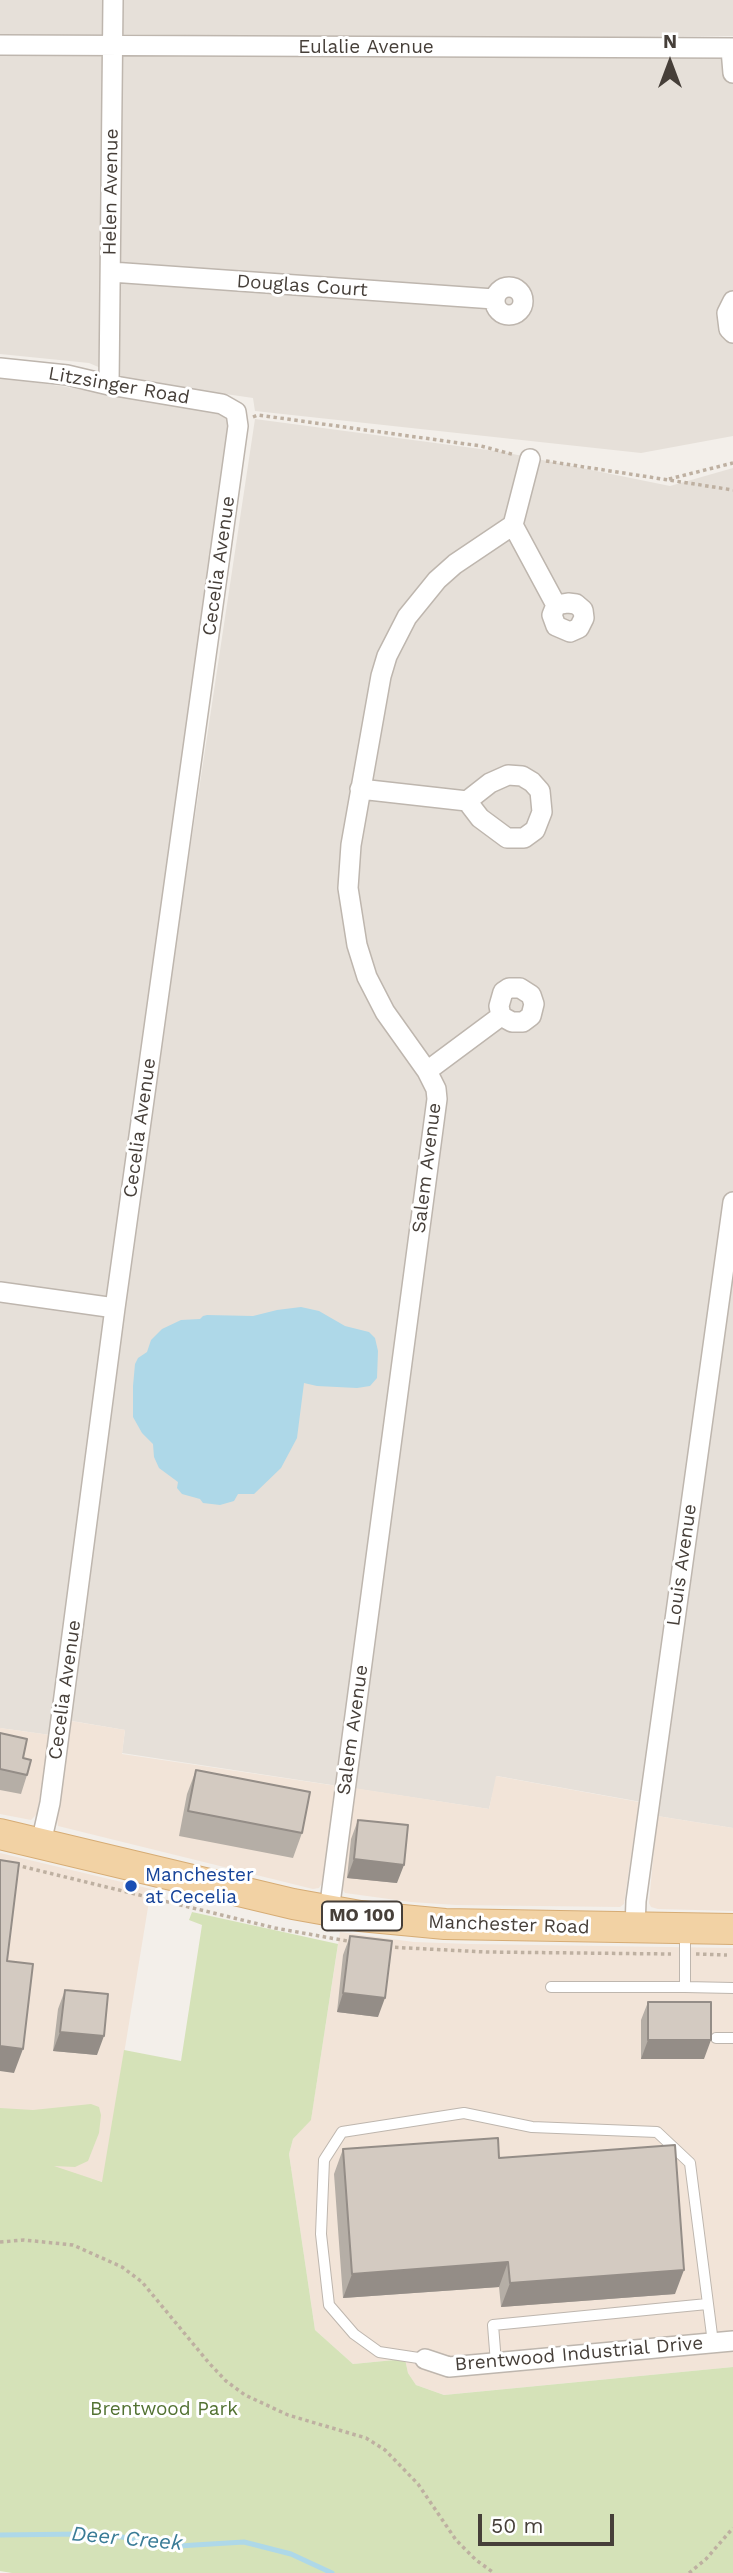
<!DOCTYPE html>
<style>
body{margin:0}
#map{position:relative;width:733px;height:2573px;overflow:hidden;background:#f3efea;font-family:"Work Sans",sans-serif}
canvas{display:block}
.north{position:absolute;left:635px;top:28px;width:70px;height:70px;-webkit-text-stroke:5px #fff;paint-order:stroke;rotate:0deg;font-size:19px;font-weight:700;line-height:28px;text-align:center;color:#463f39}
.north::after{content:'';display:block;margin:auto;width:24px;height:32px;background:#463f39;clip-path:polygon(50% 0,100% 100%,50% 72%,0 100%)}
.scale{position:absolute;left:478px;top:2514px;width:136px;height:32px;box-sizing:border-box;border:4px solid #463f39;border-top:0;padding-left:9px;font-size:21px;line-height:24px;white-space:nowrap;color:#463f39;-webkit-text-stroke:5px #fff;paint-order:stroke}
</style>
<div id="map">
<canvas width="733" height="2573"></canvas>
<div class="north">N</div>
<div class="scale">50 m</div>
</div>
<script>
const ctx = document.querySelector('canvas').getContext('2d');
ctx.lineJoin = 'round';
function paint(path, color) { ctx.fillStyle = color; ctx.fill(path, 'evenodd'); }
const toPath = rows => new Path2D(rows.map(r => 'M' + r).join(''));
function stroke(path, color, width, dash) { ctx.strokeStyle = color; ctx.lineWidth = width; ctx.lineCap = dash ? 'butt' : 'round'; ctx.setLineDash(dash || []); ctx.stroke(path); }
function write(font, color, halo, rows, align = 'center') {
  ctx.font = font + ' "Work Sans",sans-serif'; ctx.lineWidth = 6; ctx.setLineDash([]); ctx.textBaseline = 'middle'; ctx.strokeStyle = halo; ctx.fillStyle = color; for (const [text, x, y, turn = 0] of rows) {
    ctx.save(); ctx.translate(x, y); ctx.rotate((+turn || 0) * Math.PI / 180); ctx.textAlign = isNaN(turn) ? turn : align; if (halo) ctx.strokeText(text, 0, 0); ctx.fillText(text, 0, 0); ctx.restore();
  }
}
const residential = toPath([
 [0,0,733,0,733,36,641,37,642,57,733,58,733,436,641,453,255,411,253,398,129,380,89,363,0,354],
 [0,377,219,410,227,416,229,429,165,907,181,909,255,419,503,452,670,486,733,468,733,1828,657,1816,658,1805,497,1776,489,1809,122,1753,125,1730,72,1721,50,1735,0,1728]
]);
const commercial = toPath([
 [71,1721,125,1730,122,1754,337,1786,322,1883,319,1888,313,1889,58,1826,57,1820],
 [0,1728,50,1735,37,1814,31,1820,0,1814],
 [496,1776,639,1802,624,1904,620,1907,456,1905,411,1902,345,1893,342,1889,354,1788,489,1809],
 [657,1816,733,1828,733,1911,658,1909,651,1907,649,1903],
 [0,1853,151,1889,103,2182,0,2152],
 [340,1932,414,1942,470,1944,733,1948,733,2367,444,2395,416,2385,408,2373,405,2359,353,2364,315,2330,289,2154,293,2139,311,2119]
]);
const green = toPath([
 [192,1912,338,1944,311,2120,293,2139,289,2154,315,2330,353,2364,405,2359,408,2373,416,2385,444,2395,733,2367,733,2573,12,2573,0,2571,0,2108,33,2110,91,2104,99,2107,101,2115,99,2133,88,2161,75,2167,54,2166,102,2182,124,2050,181,2061,202,1925,189,1920]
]);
const water = toPath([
 [301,1307,319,1311,345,1326,369,1332,375,1338,378,1351,377,1378,370,1386,357,1388,317,1386,304,1383,297,1438,281,1468,254,1494,238,1494,234,1501,220,1505,203,1503,200,1499,182,1494,177,1488,178,1482,159,1468,154,1457,153,1444,142,1433,133,1417,133,1386,135,1364,138,1358,147,1352,151,1340,162,1329,181,1320,200,1319,203,1316,207,1315,253,1316,277,1310]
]);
const stream = toPath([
 [0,2535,82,2534,122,2537,162,2547,244,2542,291,2554,332,2573]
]);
const path = toPath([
 [253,417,258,415,481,446,515,455],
 [546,461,733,490],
 [669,479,733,463],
 [16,1865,275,1928,353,1942],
 [388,1947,486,1952,671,1954],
 [696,1954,727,1955],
 [0,2242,24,2240,73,2245,122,2267,142,2282,209,2363,226,2381,245,2395,288,2415,366,2438,385,2450,418,2484,456,2540,476,2560,494,2573],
 [689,2573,706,2559,733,2528]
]);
const service = toPath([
 [685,1933,685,1987,733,1988],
 [551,1987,685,1987],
 [716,2038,733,2038],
 [425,2359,379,2352,354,2334,329,2305,321,2234,324,2160,342,2132,464,2113,532,2127,657,2132,690,2163,713,2343],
 [496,2363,493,2325,707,2304]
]);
const minor = toPath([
 [0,45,733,48],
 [731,49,733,73],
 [111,272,494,299],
 '495 301a14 14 0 1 1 28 0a14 14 0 1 1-28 0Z',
 [733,301,727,313,729,329,733,333],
 [0,368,67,375,109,385,222,404,236,412,238,426,115,1308,50,1803,41,1843],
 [109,385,113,0],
 [513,525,556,605,568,603,576,604,583,610,584,618,579,628,570,632,556,626,552,615,556,605],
 [360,789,467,801,490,783,508,775,522,776,532,782,540,791,542,812,535,830,524,838,507,838,480,818,467,801],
 [427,1071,501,1016,512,1022,523,1022,531,1016,534,1004,531,995,520,988,509,988,503,992,499,1006,501,1016],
 [0,1292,115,1308],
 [329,1911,437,1099,436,1089,427,1071,385,1012,367,977,357,945,348,888,351,845,381,676,387,656,407,617,437,580,455,564,513,525,530,459],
 [635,1928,636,1901,648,1814,733,1202],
 [425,2359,449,2367,733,2341]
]);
const primary = toPath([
 [0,1834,293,1904,360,1916,445,1924,733,1929]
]);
const wall = toPath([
 [0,1733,23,1758,27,1775,21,1794,0,1790],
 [196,1770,302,1833,293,1858,179,1836,187,1794],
 [358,1820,397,1883,347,1878,351,1839],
 [350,1936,378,2017,337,2012,343,1955],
 [65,1990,97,2055,53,2051,58,2009],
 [648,2002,704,2059,641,2059,641,2020],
 [343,2149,499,2158,675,2294,501,2307,499,2287,343,2298,334,2174]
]);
const shadedWall = toPath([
 [354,1859,404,1865,397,1883,347,1878],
 [343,1993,385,1998,378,2017,337,2012],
 [60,2032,104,2036,97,2055,53,2051],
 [648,2040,711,2040,704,2059,641,2059],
 [0,2046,23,2049,14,2073,0,2071],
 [508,2262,499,2287,343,2298,352,2274],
 [684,2270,675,2294,501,2307,510,2283]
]);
const building = toPath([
 [0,1733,27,1739,23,1758,31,1760,27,1775,0,1769,0,1733],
 [196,1770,310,1792,302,1833,188,1811,196,1770],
 [358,1820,408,1825,404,1865,354,1859,358,1820],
 [0,1860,19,1863,7,1961,33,1964,23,2049,0,2046,0,1860],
 [350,1936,392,1941,385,1998,343,1993,350,1936],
 [65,1990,108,1994,104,2036,60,2032,65,1990],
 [648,2002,711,2002,711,2040,648,2040,648,2002],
 [498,2138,499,2158,675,2145,684,2270,510,2283,508,2262,352,2274,343,2149,498,2138]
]);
const markers = [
 [131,1886,7,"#1a4fb4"]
];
const shields = [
 [362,1916,80]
];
const shieldNames = [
 ["MO 100",362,1916]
];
const streetNames = [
 ["Eulalie Avenue",366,47],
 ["Helen Avenue",111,192,-89],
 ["Douglas Court",302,286,4],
 ["Litzsinger Road",119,386,10],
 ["Cecelia Avenue",219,566,-82],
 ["Cecelia Avenue",140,1128,-82],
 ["Salem Avenue",427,1168,-83],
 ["Louis Avenue",682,1565,-82],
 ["Cecelia Avenue",65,1690,-82],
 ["Salem Avenue",353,1730,-82],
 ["Manchester Road",509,1925,2],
 ["Brentwood Industrial Drive",579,2354,-5]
];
const transitNames = [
 ["Manchester",145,1875],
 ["at Cecelia",145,1897]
];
const parkNames = [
 ["Brentwood Park",164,2409]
];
const waterNames = [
 ["Deer Creek",127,2539,5]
];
paint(residential, '#e6e0d9');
paint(commercial, '#f2e4d8');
paint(green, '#d5e2b8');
paint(water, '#aed8e8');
stroke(stream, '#aed8e8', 5);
stroke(service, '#beb6ae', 12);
stroke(minor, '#beb6ae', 22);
stroke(primary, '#d6ac75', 32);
stroke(path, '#beb0a1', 3.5, [3.5, 3.5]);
stroke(service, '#fff', 10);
stroke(minor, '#fff', 19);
stroke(primary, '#f2d2a4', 30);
paint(wall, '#b5aea6');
paint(shadedWall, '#948d87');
paint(building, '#d3cac1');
stroke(building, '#948d87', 2);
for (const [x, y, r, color] of markers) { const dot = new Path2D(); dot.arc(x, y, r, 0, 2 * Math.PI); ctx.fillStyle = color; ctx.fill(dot); stroke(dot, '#fff', 2.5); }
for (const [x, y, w] of shields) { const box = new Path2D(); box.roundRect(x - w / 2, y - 14.5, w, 29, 5); ctx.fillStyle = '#fff'; ctx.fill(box); stroke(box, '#463f39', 2); }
write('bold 18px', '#463f39', null, shieldNames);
write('19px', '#463f39', '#fff', streetNames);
write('19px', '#164399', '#fff', transitNames, 'left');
write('19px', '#537233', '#fff', parkNames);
write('italic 21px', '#3a7c97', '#fff', waterNames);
</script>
